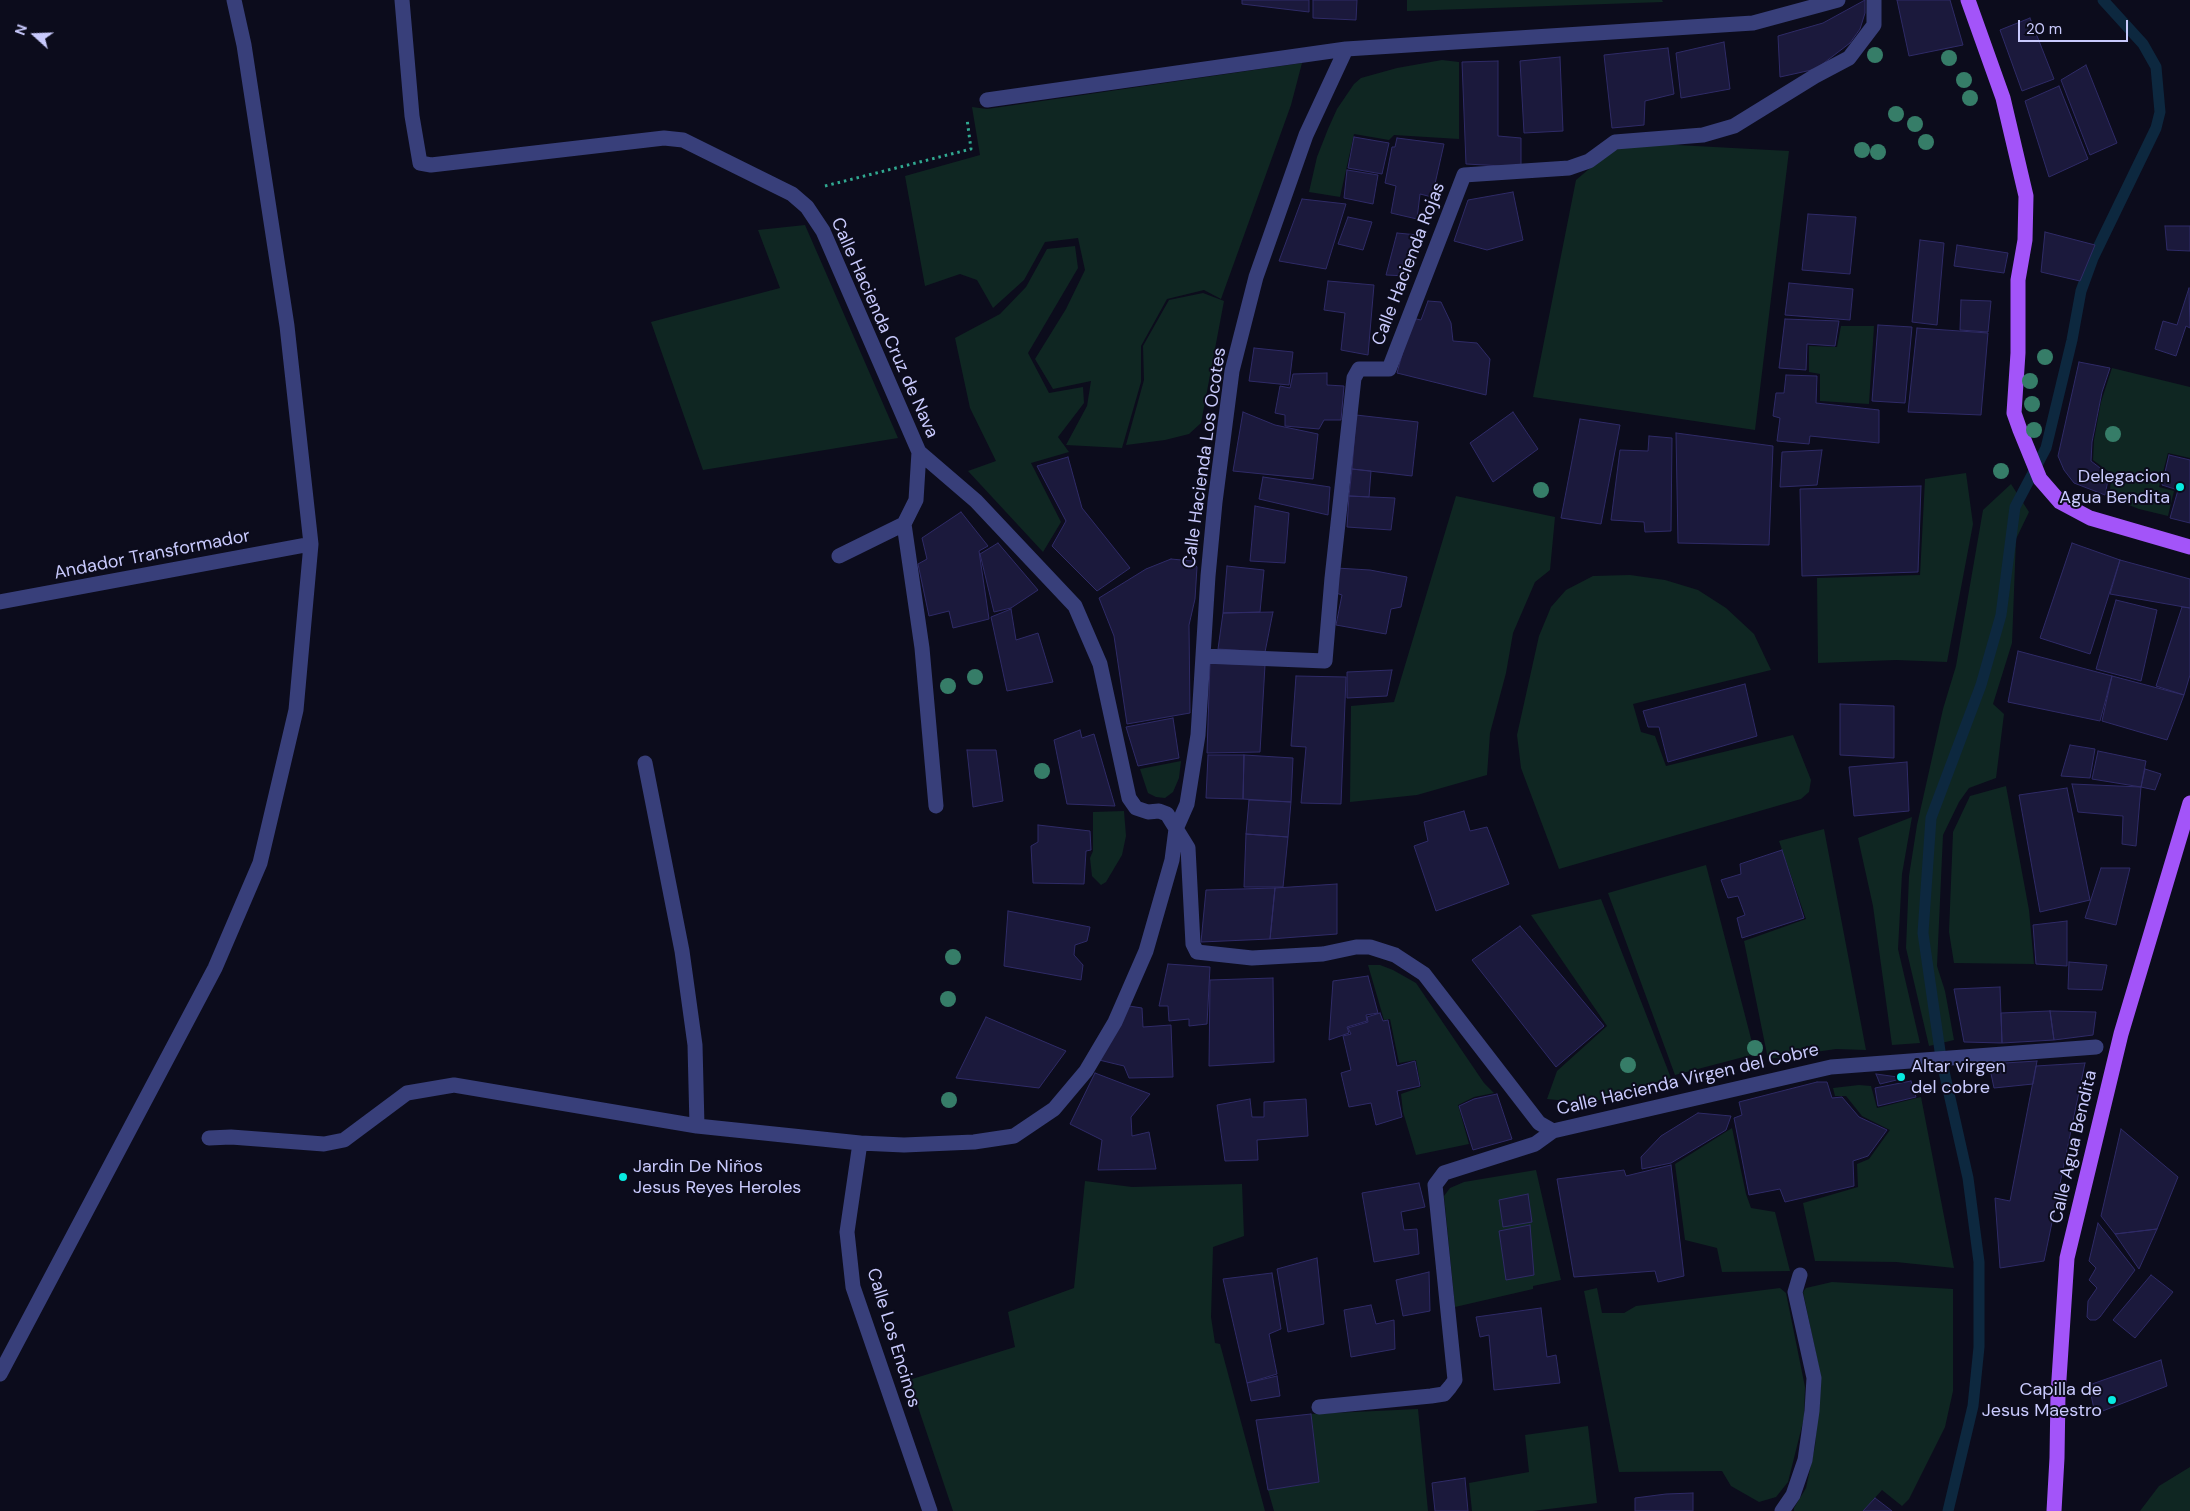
<!DOCTYPE html>
<meta charset="utf-8">
<style>
body{margin:0}
#map{position:relative;width:2190px;height:1511px;overflow:hidden;background:#0c0c1c;font-family:"DM Sans",sans-serif}
canvas{display:block}
.north{position:absolute;left:10px;top:10px;width:50px;height:50px;-webkit-text-stroke:4px #0c0c1c;paint-order:stroke;rotate:290deg;font-size:14px;font-weight:700;line-height:20px;text-align:center;color:#c9cafd}
.north::after{content:'';display:block;margin:auto;width:18px;height:22px;background:#c9cafd;clip-path:polygon(50% 0,100% 100%,50% 72%,0 100%)}
.scale{position:absolute;left:2018px;top:20px;width:110px;height:22px;box-sizing:border-box;border:2px solid #c9cafd;border-top:0;padding-left:6px;font-size:15px;line-height:18px;white-space:nowrap;color:#c9cafd;-webkit-text-stroke:4px #0c0c1c;paint-order:stroke}
</style>
<div id="map">
<canvas width="2190" height="1511"></canvas>
<div class="north">N</div>
<div class="scale">20 m</div>
</div>
<script>
const ctx = document.querySelector('canvas').getContext('2d');
ctx.lineJoin = 'round';
function paint(path, color) { ctx.fillStyle = color; ctx.fill(path, 'evenodd'); }
const toPath = rows => new Path2D(rows.map(r => 'M' + r).join(''));
function stroke(path, color, width, dash) { ctx.strokeStyle = color; ctx.lineWidth = width; ctx.lineCap = dash ? 'butt' : 'round'; ctx.setLineDash(dash || []); ctx.stroke(path); }
function write(font, color, halo, rows, align = 'center') {
  ctx.font = font + ' "DM Sans",sans-serif'; ctx.lineWidth = 4; ctx.setLineDash([]); ctx.textBaseline = 'middle'; ctx.strokeStyle = halo; ctx.fillStyle = color; for (const [text, x, y, turn = 0] of rows) {
    ctx.save(); ctx.translate(x, y); ctx.rotate((+turn || 0) * Math.PI / 180); ctx.textAlign = isNaN(turn) ? turn : align; if (halo) ctx.strokeText(text, 0, 0); ctx.fillText(text, 0, 0); ctx.restore();
  }
}
const green = toPath([
 [1407,0,1662,0,1663,2,1407,11],
 [1442,60,1459,62,1459,139,1394,135,1389,140,1354,134,1340,197,1309,192,1317,157,1328,129,1337,109,1354,84,1361,78,1397,68],
 [1302,63,1291,105,1221,299,1204,290,1167,299,1141,346,1141,382,1122,448,1066,445,1087,406,1091,381,1053,389,1035,359,1066,309,1085,270,1078,238,1045,242,1024,280,993,308,977,280,960,274,925,286,905,176,980,155,972,107,987,109],
 [1658,144,1789,151,1755,430,1533,397,1576,180,1608,153,1622,146],
 [805,225,898,438,703,470,651,322,780,288,758,230],
 [1075,246,1078,268,1028,353,1049,393,1083,387,1084,403,1058,437,1069,452,1031,463,1061,522,1043,552,968,471,996,461,970,408,955,338,1000,314,1026,287,1047,249],
 [1203,293,1224,301,1201,423,1189,434,1165,440,1126,445,1144,380,1143,346,1169,300],
 [1841,326,1874,326,1869,404,1820,401,1820,374,1809,372,1809,346,1837,347],
 [2112,368,2190,387,2190,458,2168,453,2159,487,2174,491,2168,516,2139,509,2109,497,2112,474,2093,460,2094,440,2101,402],
 [1966,473,1973,524,1947,662,1896,660,1818,663,1817,578,1920,575,1925,479],
 [2011,484,2029,512,2016,539,2012,643,1993,704,2004,714,1996,778,1969,788,1959,802,1943,835,1937,966,1945,991,1954,1040,1929,1046,1906,948,1909,876,1917,825,1943,709,1956,666,1983,510],
 [1456,496,1555,517,1550,570,1535,582,1513,633,1506,673,1490,733,1487,775,1417,795,1350,802,1351,706,1394,702],
 [1630,575,1665,580,1698,590,1726,608,1754,634,1771,670,1633,704,1641,732,1655,736,1666,766,1793,735,1811,780,1809,792,1801,799,1559,869,1521,768,1517,735,1539,636,1551,607,1566,590,1593,576],
 [1181,761,1179,778,1173,792,1165,798,1156,797,1148,793,1140,769],
 [2006,786,2029,910,2034,964,1954,963,1949,932,1953,832,1970,796],
 [1124,811,1126,836,1122,855,1106,882,1101,885,1092,876,1090,858,1093,851,1093,812],
 [1912,817,1902,874,1898,949,1920,1043,1892,1045,1873,906,1858,838],
 [1824,829,1866,1050,1836,1049,1768,1059,1744,941,1806,919,1779,841],
 [1706,865,1755,1054,1675,1075,1608,893],
 [1601,899,1671,1078,1589,1103,1547,1099,1557,1071,1607,1026,1531,915],
 [1368,965,1380,965,1393,970,1416,983,1484,1083,1494,1093,1474,1097,1458,1105,1469,1144,1416,1155,1403,1112,1401,1094,1421,1087,1416,1060,1399,1063,1390,1019,1384,1020],
 [1859,1085,1871,1086,1877,1108,1921,1097,1954,1268,1896,1262,1815,1261,1803,1203,1858,1187,1857,1164,1869,1159,1890,1130,1862,1116,1846,1096,1835,1096,1833,1088],
 [1732,1128,1746,1194,1751,1208,1775,1212,1790,1271,1722,1272,1717,1248,1685,1240,1675,1164],
 [1536,1170,1561,1280,1533,1286,1533,1289,1455,1307,1444,1196,1450,1188,1464,1182],
 [1085,1181,1132,1187,1242,1184,1244,1236,1213,1247,1211,1317,1215,1343,1220,1344,1265,1511,953,1511,909,1380,1015,1347,1008,1312,1074,1288],
 [1832,1282,1953,1289,1953,1391,1945,1427,1909,1499,1902,1506,1882,1490,1863,1511,1794,1511,1794,1508,1806,1488,1815,1446,1821,1378,1803,1292,1806,1288],
 [1597,1288,1602,1313,1624,1313,1636,1306,1780,1288,1786,1293,1805,1387,1804,1418,1788,1482,1776,1497,1759,1502,1731,1486,1722,1471,1619,1472,1584,1291],
 [1418,1409,1428,1511,1274,1511,1268,1490,1319,1482,1311,1414],
 [1588,1426,1597,1503,1533,1511,1472,1511,1469,1483,1529,1472,1525,1435],
 [2190,1467,2190,1511,2140,1511,2159,1486]
]);
const stream = toPath([
 [1948,1511,1973,1406,1979,1347,1979,1262,1968,1178,1941,1058,1923,933,1931,818,1981,685,2001,615,2015,507,2046,448,2072,340,2081,291,2093,258,2156,128,2160,112,2156,67,2143,44,2103,0]
]);
const building = toPath([
 [1242,0,1309,0,1309,12,1242,4,1242,0],
 [1313,0,1357,0,1356,20,1313,18,1313,0],
 [1865,0,1865,13,1860,29,1850,43,1816,69,1780,77,1778,36,1823,23,1865,0],
 [1897,0,1950,0,1963,45,1909,56,1897,0],
 [2030,18,2054,79,2022,91,2000,30,2030,18],
 [1724,42,1730,89,1681,98,1676,53,1724,42],
 [1668,48,1674,94,1645,101,1644,125,1612,128,1604,55,1668,48],
 [1560,57,1563,131,1524,133,1520,61,1560,57],
 [1498,61,1498,136,1521,138,1521,167,1466,164,1462,62,1498,61],
 [2086,65,2117,143,2090,155,2061,80,2086,65],
 [2059,86,2088,159,2049,177,2025,101,2059,86],
 [1354,137,1389,143,1382,174,1348,168,1354,137],
 [1397,138,1444,144,1432,197,1420,194,1417,219,1391,213,1396,186,1385,183,1392,147,1395,147,1397,138],
 [1347,170,1378,175,1373,204,1344,198,1347,170],
 [1513,192,1523,240,1487,250,1454,241,1468,200,1513,192],
 [1302,199,1346,204,1326,269,1279,261,1302,199],
 [1808,214,1856,217,1850,274,1802,270,1808,214],
 [1348,217,1372,222,1363,250,1338,244,1348,217],
 [2165,226,2190,226,2190,251,2167,250,2165,226],
 [2045,232,2095,245,2080,281,2041,272,2045,232],
 [1397,233,1418,235,1407,276,1386,275,1397,233],
 [1920,240,1944,243,1937,325,1912,322,1920,240],
 [1957,245,2008,253,2004,273,1954,266,1957,245],
 [1328,281,1374,285,1368,355,1341,350,1345,313,1324,310,1328,281],
 [1789,283,1853,289,1850,320,1785,315,1789,283],
 [2189,288,2190,328,2186,326,2176,356,2155,349,2163,321,2177,325,2189,288],
 [1961,300,1991,301,1988,332,1960,330,1961,300],
 [1428,301,1441,302,1451,323,1453,341,1477,343,1490,359,1486,395,1397,373,1412,318,1421,320,1428,301],
 [1785,319,1839,321,1835,346,1807,344,1806,370,1779,368,1785,319],
 [1878,325,1912,327,1905,403,1872,401,1878,325],
 [1917,328,1988,333,1981,415,1908,412,1917,328],
 [1254,348,1293,352,1289,385,1249,381,1254,348],
 [2079,362,2110,368,2102,392,2092,442,2091,461,2109,475,2105,495,2074,483,2064,470,2058,456,2079,362],
 [1327,373,1327,385,1344,386,1341,420,1324,420,1319,429,1285,426,1285,415,1275,413,1280,386,1290,388,1293,374,1327,373],
 [1786,375,1817,376,1816,403,1879,410,1879,443,1810,436,1809,444,1777,441,1780,418,1773,416,1776,393,1784,393,1786,375],
 [1243,412,1275,425,1318,434,1313,479,1233,471,1243,412],
 [1513,412,1538,449,1493,482,1470,443,1513,412],
 [1356,415,1418,422,1412,476,1352,469,1356,415],
 [1580,419,1620,425,1601,524,1561,518,1580,419],
 [1676,433,1773,446,1769,545,1678,543,1676,433],
 [1649,436,1672,438,1671,531,1645,532,1644,522,1611,520,1620,450,1648,451,1649,436],
 [1822,450,1817,485,1780,487,1782,452,1822,450],
 [2169,455,2190,460,2190,523,2170,518,2178,490,2162,485,2169,455],
 [1068,457,1082,508,1130,568,1097,591,1052,546,1066,521,1037,466,1068,457],
 [1352,469,1371,471,1369,497,1349,496,1352,469],
 [1263,477,1330,487,1328,515,1259,499,1263,477],
 [1921,486,1918,572,1802,576,1800,489,1921,486],
 [1349,496,1395,498,1391,530,1347,527,1349,496],
 [1255,506,1289,513,1285,563,1250,561,1255,506],
 [961,512,988,546,979,551,989,619,953,628,949,611,929,616,918,564,927,559,922,538,961,512],
 [998,543,1038,590,1011,608,994,612,980,554,998,543],
 [2072,543,2120,560,2090,654,2040,638,2072,543],
 [1171,559,1192,561,1197,567,1195,599,1189,625,1190,713,1127,724,1114,636,1099,598,1146,569,1171,559],
 [2120,560,2190,579,2190,608,2110,594,2120,560],
 [1227,566,1264,570,1260,612,1223,613,1227,566],
 [1336,568,1370,570,1407,577,1401,607,1391,609,1386,634,1336,625,1342,595,1333,592,1336,568],
 [2116,600,2157,610,2141,681,2096,669,2116,600],
 [2182,607,2190,608,2190,675,2184,695,2156,686,2182,607],
 [1011,609,1016,640,1038,633,1053,682,1007,691,991,617,1011,609],
 [1273,612,1265,652,1218,649,1223,613,1273,612],
 [2018,651,2112,676,2100,721,2008,702,2018,651],
 [1210,663,1265,665,1260,752,1207,753,1210,663],
 [1392,670,1387,696,1347,698,1347,672,1392,670],
 [1296,676,1346,677,1341,804,1301,803,1306,747,1291,746,1296,676],
 [2112,676,2184,695,2167,740,2102,721,2112,676],
 [1745,684,1757,736,1668,762,1659,727,1648,727,1643,711,1745,684],
 [1840,704,1894,706,1894,758,1840,755,1840,704],
 [1173,718,1179,758,1138,766,1126,727,1173,718],
 [1080,730,1082,738,1094,734,1115,806,1067,804,1054,740,1080,730],
 [2070,745,2095,749,2090,778,2061,776,2070,745],
 [967,750,996,750,1003,801,973,807,967,750],
 [2098,751,2146,761,2141,787,2092,779,2098,751],
 [1208,755,1244,755,1243,799,1206,798,1208,755],
 [1244,755,1293,758,1291,802,1243,799,1244,755],
 [1907,762,1909,811,1854,816,1849,767,1907,762],
 [2145,769,2161,774,2155,790,2141,787,2145,769],
 [2072,784,2141,787,2136,846,2122,844,2123,816,2078,812,2072,784],
 [2067,788,2090,900,2040,912,2019,795,2067,788],
 [1249,800,1291,802,1288,837,1246,834,1249,800],
 [1464,811,1470,831,1487,827,1509,884,1436,911,1414,846,1428,841,1424,822,1464,811],
 [1038,825,1090,831,1091,850,1086,851,1084,884,1033,883,1031,846,1038,842,1038,825],
 [1246,834,1288,837,1283,887,1244,887,1246,834],
 [1782,850,1804,918,1742,938,1737,918,1745,915,1738,896,1728,898,1721,880,1741,874,1740,864,1782,850],
 [2101,868,2130,868,2116,925,2085,918,2101,868],
 [1337,884,1337,934,1270,939,1275,888,1337,884],
 [1275,888,1270,939,1201,942,1206,890,1275,888],
 [1008,911,1090,927,1087,941,1075,945,1074,955,1083,965,1081,980,1004,966,1008,911],
 [2067,921,2067,966,2036,964,2033,925,2067,921],
 [1520,926,1604,1026,1556,1067,1472,960,1520,926],
 [2069,962,2107,965,2102,990,2068,989,2069,962],
 [1168,964,1210,967,1207,1024,1189,1026,1189,1019,1169,1021,1168,1006,1159,1006,1168,964],
 [1368,976,1378,1013,1366,1015,1367,1021,1347,1027,1349,1033,1329,1040,1333,981,1368,976],
 [1273,978,1274,1062,1209,1066,1210,980,1273,978],
 [2000,987,2002,1043,1964,1042,1954,989,2000,987],
 [1129,1006,1142,1008,1143,1027,1171,1025,1173,1077,1129,1078,1124,1066,1099,1060,1129,1006],
 [2050,1011,2096,1012,2093,1035,2054,1040,2050,1011],
 [2050,1011,2054,1040,2002,1043,2001,1013,2050,1011],
 [1380,1013,1383,1021,1388,1020,1397,1066,1415,1061,1420,1086,1397,1091,1402,1117,1376,1125,1371,1103,1349,1107,1341,1073,1351,1070,1343,1036,1351,1034,1348,1028,1368,1022,1367,1017,1380,1013],
 [986,1017,1066,1051,1039,1088,956,1078,986,1017],
 [2037,1061,2033,1084,1994,1088,1989,1064,2037,1061],
 [2085,1063,2044,1261,2000,1268,1995,1198,2010,1201,2036,1066,2085,1063],
 [1095,1073,1150,1094,1131,1117,1132,1136,1149,1132,1156,1169,1098,1170,1102,1140,1070,1124,1095,1073],
 [1876,1074,1905,1078,1880,1084,1876,1074],
 [1911,1081,1916,1097,1878,1106,1875,1088,1911,1081],
 [1817,1082,1827,1082,1832,1098,1842,1097,1859,1117,1887,1130,1868,1156,1853,1161,1854,1186,1785,1202,1780,1189,1749,1195,1734,1118,1742,1115,1739,1102,1817,1082],
 [1497,1094,1512,1139,1473,1150,1459,1106,1474,1099,1497,1094],
 [1250,1099,1252,1117,1264,1117,1264,1102,1306,1099,1308,1136,1257,1140,1258,1160,1225,1161,1217,1105,1250,1099],
 [1698,1113,1731,1116,1726,1130,1671,1163,1642,1169,1641,1157,1661,1136,1698,1113],
 [2121,1129,2178,1177,2157,1229,2115,1234,2101,1216,2121,1129],
 [1671,1165,1684,1276,1658,1282,1655,1271,1574,1277,1557,1179,1624,1170,1626,1176,1671,1165],
 [1419,1183,1425,1207,1401,1212,1404,1230,1417,1229,1419,1254,1374,1262,1362,1193,1419,1183],
 [1528,1194,1532,1222,1503,1227,1499,1200,1528,1194],
 [2098,1223,2135,1270,2100,1317,2096,1320,2090,1320,2087,1317,2088,1301,2097,1288,2089,1280,2096,1268,2089,1261,2098,1223],
 [1530,1225,1534,1275,1506,1280,1499,1231,1530,1225],
 [2157,1229,2139,1269,2115,1234,2157,1229],
 [1317,1258,1324,1324,1288,1332,1277,1269,1317,1258],
 [1429,1272,1430,1311,1403,1316,1396,1280,1429,1272],
 [1272,1273,1281,1329,1269,1334,1277,1374,1247,1383,1223,1279,1272,1273],
 [2151,1275,2173,1292,2135,1338,2113,1320,2151,1275],
 [1371,1305,1376,1324,1394,1320,1395,1349,1351,1357,1344,1310,1371,1305],
 [1541,1308,1547,1357,1556,1355,1560,1383,1494,1390,1489,1335,1480,1337,1476,1317,1541,1308],
 [2161,1360,2167,1386,2095,1414,2089,1385,2161,1360],
 [1277,1376,1280,1396,1251,1401,1247,1383,1277,1376],
 [1311,1414,1319,1482,1268,1490,1256,1420,1311,1414],
 [1465,1478,1468,1511,1435,1511,1432,1483,1465,1478],
 [1693,1493,1693,1511,1635,1511,1635,1498,1666,1494,1693,1493],
 [1875,1498,1892,1511,1863,1511,1875,1498]
]);
const path = toPath([
 [825,186,971,149,967,119]
]);
const minor = toPath([
 [402,0,412,116,420,163,431,165,664,138,683,140,792,194,807,207,823,231,919,452,976,501,1075,606,1100,664,1129,798,1136,808,1148,812,1159,811,1167,814,1188,848,1193,944,1197,952,1252,958,1323,954,1356,947,1370,947,1395,955,1424,974,1539,1123,1553,1131,1831,1067,2096,1047],
 [987,100,1346,49,1753,23,1838,0],
 [919,452,916,500,904,524,922,648,936,806],
 [839,556,904,524],
 [0,602,311,544],
 [1203,656,1325,661,1332,578,1354,378,1359,369,1389,369,1464,175,1569,168,1589,161,1615,142,1703,135,1734,126,1815,76,1849,58,1874,25,1874,0],
 [645,763,682,951,695,1045,697,1126],
 [209,1138,231,1137,324,1144,344,1140,407,1093,454,1085,697,1126,860,1143,904,1145,974,1142,1014,1136,1054,1109,1086,1071,1115,1022,1146,951,1172,860,1176,829,1187,804,1198,735,1208,576,1215,502,1232,371,1256,277,1306,135,1346,49],
 [860,1143,847,1232,853,1287,930,1511],
 [0,1374,215,968,260,863,296,710,311,544,287,326,244,45,234,0],
 [1319,1407,1431,1396,1444,1394,1450,1387,1455,1380,1435,1185,1444,1173,1535,1144,1553,1131],
 [1782,1511,1793,1495,1805,1460,1812,1411,1814,1378,1795,1292,1800,1275]
]);
const major = toPath([
 [1968,0,2003,98,2026,196,2025,240,2018,280,2018,353,2014,413,2020,430,2040,479,2060,502,2090,518,2190,547],
 [2054,1511,2057,1458,2058,1394,2067,1258,2121,1034,2190,803]
]);
const trees = [
 [1875,55],
 [1949,58],
 [1964,80],
 [1970,98],
 [1896,114],
 [1915,124],
 [1926,142],
 [1862,150],
 [1878,152],
 [2045,357],
 [2030,381],
 [2032,404],
 [2034,430],
 [2113,434],
 [2001,471],
 [1541,490],
 [975,677],
 [948,686],
 [1042,771],
 [953,957],
 [948,999],
 [1755,1048],
 [1628,1065],
 [949,1100]
];
const markers = [
 [2180,487,5,"#08eae0"],
 [1901,1077,5,"#08eae0"],
 [623,1177,5,"#08eae0"],
 [2112,1400,5,"#08eae0"]
];
const streetNames = [
 ["Calle Hacienda Rojas",1409,264,-69],
 ["Calle Hacienda Cruz de Nava",884,328,66],
 ["Calle Hacienda Los Ocotes",1205,458,-82],
 ["Andador Transformador",152,555,-11],
 ["Calle Hacienda Virgen del Cobre",1688,1080,-13],
 ["Calle Agua Bendita",2074,1147,-77],
 ["Calle Los Encinos",893,1338,73]
];
const poiNames = [
 ["Delegacion",2170,477],
 ["Agua Bendita",2170,498],
 ["Altar virgen",1911,1067,"left"],
 ["del cobre",1911,1088,"left"],
 ["Jardin De Niños",633,1167,"left"],
 ["Jesus Reyes Heroles",633,1188,"left"],
 ["Capilla de",2102,1390],
 ["Jesus Maestro",2102,1411]
];
paint(green, '#0f2622');
stroke(stream, '#0d283f', 11);
paint(building, '#1b193c');
stroke(building, '#2f2b67', 1);
stroke(path, '#31a991', 3, [2.5, 4]);
stroke(minor, '#383f7a', 15);
stroke(major, '#a354f9', 15);
ctx.fillStyle = '#367d68';
for (const [x, y] of trees) { ctx.beginPath(); ctx.arc(x, y, 8, 0, 2 * Math.PI); ctx.fill(); }
for (const [x, y, r, color] of markers) { const dot = new Path2D(); dot.arc(x, y, r, 0, 2 * Math.PI); ctx.fillStyle = color; ctx.fill(dot); stroke(dot, '#0c0c1c', 2); }
write('18px', '#c9cafd', '#0c0c1c', streetNames);
write('18px', '#c9cafd', '#0c0c1c', poiNames, 'right');
</script>
